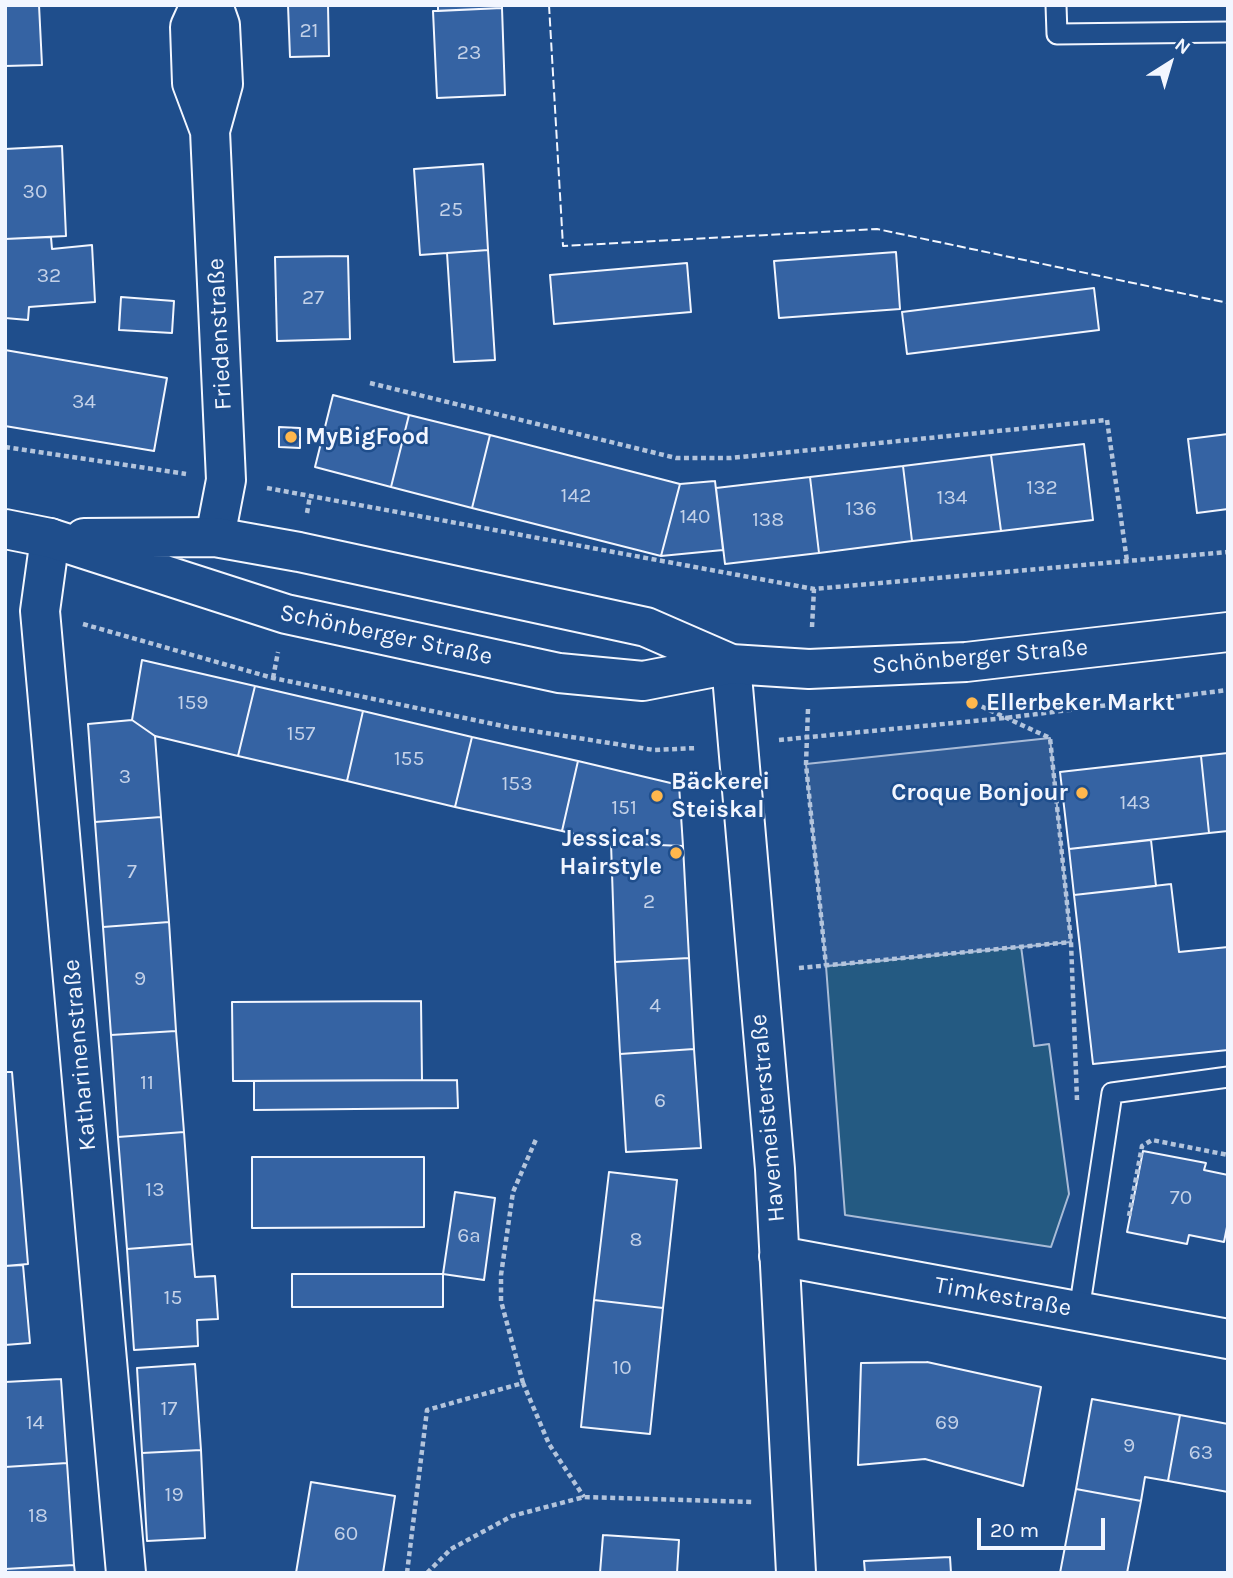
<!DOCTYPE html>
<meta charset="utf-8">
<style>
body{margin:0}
#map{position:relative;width:1233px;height:1578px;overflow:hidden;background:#1f4e8c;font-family:Karla,sans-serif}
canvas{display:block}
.frame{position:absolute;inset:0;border:7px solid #f2f6ff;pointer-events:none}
.north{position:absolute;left:1135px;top:28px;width:70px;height:70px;-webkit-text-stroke:5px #1f4e8c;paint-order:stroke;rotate:37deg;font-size:19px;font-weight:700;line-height:28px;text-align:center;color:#f2f6ff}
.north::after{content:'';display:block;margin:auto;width:24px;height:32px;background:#f2f6ff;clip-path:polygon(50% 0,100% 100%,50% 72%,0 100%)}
.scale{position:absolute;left:977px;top:1518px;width:128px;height:32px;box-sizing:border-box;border:4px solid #f2f6ff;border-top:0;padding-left:9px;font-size:21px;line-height:24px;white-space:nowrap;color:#f2f6ff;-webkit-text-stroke:5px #1f4e8c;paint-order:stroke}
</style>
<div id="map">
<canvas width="1233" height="1578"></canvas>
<div class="frame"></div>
<div class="north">N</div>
<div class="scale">20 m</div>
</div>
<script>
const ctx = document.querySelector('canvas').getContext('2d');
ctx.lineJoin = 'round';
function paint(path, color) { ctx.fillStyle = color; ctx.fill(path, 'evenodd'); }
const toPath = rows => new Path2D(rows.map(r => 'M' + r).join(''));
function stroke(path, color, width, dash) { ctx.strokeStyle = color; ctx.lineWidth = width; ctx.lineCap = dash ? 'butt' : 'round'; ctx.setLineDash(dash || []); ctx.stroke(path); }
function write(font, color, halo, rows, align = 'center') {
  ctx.font = font + ' Karla,sans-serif'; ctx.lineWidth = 5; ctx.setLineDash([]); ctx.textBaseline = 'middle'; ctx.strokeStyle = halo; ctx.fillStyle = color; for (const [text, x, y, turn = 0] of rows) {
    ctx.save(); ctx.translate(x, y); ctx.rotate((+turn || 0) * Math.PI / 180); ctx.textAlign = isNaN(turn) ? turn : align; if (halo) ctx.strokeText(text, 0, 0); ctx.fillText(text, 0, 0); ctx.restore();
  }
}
const green = toPath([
 [1021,946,1034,1046,1049,1044,1069,1194,1051,1247,845,1215,826,966,1021,946]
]);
const parking = toPath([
 [1050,738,1071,942,826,966,806,764,1050,738]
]);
const building = toPath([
 [5,5,39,5,42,65,5,66,5,5],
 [288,5,328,5,329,56,290,57,288,5],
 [438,5,502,5,502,8,438,11,438,5],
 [502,8,505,95,437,98,433,11,502,8],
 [62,146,66,236,5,239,5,149,62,146],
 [483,164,488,250,420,255,414,169,483,164],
 [51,237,52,249,92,245,95,302,29,307,28,320,5,318,5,239,51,237],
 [488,250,495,360,454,362,447,253,488,250],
 [896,252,900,309,779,318,774,261,896,252],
 [348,256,350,339,277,341,275,257,348,256],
 [687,263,691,312,554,324,550,275,687,263],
 [1094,288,1099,330,907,354,902,312,1094,288],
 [121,297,174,301,172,333,119,330,121,297],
 [5,350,167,378,154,451,5,426,5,350],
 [333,395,409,415,391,487,315,467,333,395],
 [409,415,490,435,472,508,391,487,409,415],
 [279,427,300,428,300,448,279,447,279,427],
 [1228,434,1228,509,1197,513,1188,439,1228,434],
 [490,435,680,484,661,556,472,508,490,435],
 [1084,444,1093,520,1001,531,991,455,1084,444],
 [991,455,1001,531,912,541,903,466,991,455],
 [903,466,912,541,819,553,810,477,903,466],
 [810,477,819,553,725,564,716,488,810,477],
 [715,481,723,550,661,556,680,484,715,481],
 [142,660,255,686,238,756,155,736,132,720,142,660],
 [255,686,363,711,347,781,238,756,255,686],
 [363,711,472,737,455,807,347,781,363,711],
 [132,720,155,736,161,817,95,822,88,724,132,720],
 [472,737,578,761,562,831,455,807,472,737],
 [1228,753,1228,831,1209,833,1201,756,1228,753],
 [1201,756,1209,833,1069,849,1060,772,1201,756],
 [578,761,679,785,683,846,611,843,562,831,578,761],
 [161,817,169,922,103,927,95,822,161,817],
 [1151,840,1156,886,1074,895,1069,849,1151,840],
 [611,843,683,846,689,958,615,962,611,843],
 [1171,884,1179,952,1228,947,1228,1050,1093,1064,1074,895,1171,884],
 [169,922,176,1031,111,1035,103,927,169,922],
 [689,958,694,1049,620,1054,615,962,689,958],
 [421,1001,422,1080,233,1081,232,1002,421,1001],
 [176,1031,184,1132,118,1137,111,1035,176,1031],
 [694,1049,701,1148,626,1152,620,1054,694,1049],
 [5,1072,12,1072,28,1264,5,1266,5,1072],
 [457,1080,458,1108,254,1110,254,1081,457,1080],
 [184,1132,192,1244,127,1249,118,1137,184,1132],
 [1143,1151,1206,1163,1204,1170,1228,1175,1228,1222,1224,1242,1189,1235,1187,1244,1127,1232,1143,1151],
 [252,1157,424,1157,424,1227,252,1228,252,1157],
 [609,1172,677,1180,663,1308,594,1300,609,1172],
 [455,1192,495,1198,484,1280,443,1274,455,1192],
 [192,1244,195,1277,215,1276,218,1319,197,1320,198,1346,134,1350,127,1249,192,1244],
 [23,1265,30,1343,5,1345,5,1266,23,1265],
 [292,1274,443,1274,443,1307,292,1307,292,1274],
 [594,1300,663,1308,650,1434,581,1427,594,1300],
 [927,1362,1041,1387,1023,1486,925,1459,858,1465,861,1363,927,1362],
 [195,1364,201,1450,142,1453,137,1368,195,1364],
 [61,1379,67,1463,5,1467,5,1382,61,1379],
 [1092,1399,1180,1415,1168,1481,1145,1477,1141,1501,1076,1489,1092,1399],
 [1180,1415,1228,1424,1228,1492,1168,1481,1180,1415],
 [201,1450,205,1538,147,1541,142,1453,201,1450],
 [67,1463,74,1565,5,1569,5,1467,67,1463],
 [311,1482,395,1496,383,1573,296,1573,311,1482],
 [1076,1489,1141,1501,1127,1573,1060,1573,1076,1489],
 [603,1535,679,1540,677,1573,600,1573,603,1535],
 [950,1557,951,1573,865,1573,864,1561,950,1557],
 [74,1565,75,1573,5,1573,5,1569,74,1565]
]);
const path = toPath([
 [370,383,676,458,731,458,1107,420,1127,561],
 [5,447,186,474],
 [267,488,814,589,1228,552],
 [307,513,310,496],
 [83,624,273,678,508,727,654,750,697,748],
 [812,627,814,589],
 [273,678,278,652],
 [974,703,1050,738,1071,942,1077,1100],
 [808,709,806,764,826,966],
 [779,740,1005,718,1228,690],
 [799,968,1071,942],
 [1129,1216,1142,1146,1152,1140,1228,1155],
 [523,1383,501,1301,501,1275,513,1192,537,1137],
 [407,1573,427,1410,523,1383,549,1444,584,1497],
 [427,1573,451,1549,512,1516,584,1497,754,1502]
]);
const lane = toPath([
 [1056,5,1057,34,1228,32],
 [1079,1311,1112,1093,1228,1077]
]);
const street = toPath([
 [200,5,190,27,192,83,210,131,226,480,215,537],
 [210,131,223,84,220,25,213,5],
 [50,538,40,611,126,1573],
 [731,664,775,1169,796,1573],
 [779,1256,1228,1339]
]);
const secondary = toPath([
 [5,529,50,538,286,614,559,673,643,681,731,664,809,669,966,662,1228,632],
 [84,538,215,537,299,552,646,627,731,664]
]);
const fence = toPath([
 [549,5,563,246,877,229,1228,303]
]);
const markers = [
 [291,437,7,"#ffb74d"],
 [972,703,7,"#ffb74d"],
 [1082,793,7,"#ffb74d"],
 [657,796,7,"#ffb74d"],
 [676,853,7,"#ffb74d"]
];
const numberNames = [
 ["21",309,31],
 ["23",469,53],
 ["30",35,192],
 ["25",451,210],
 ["32",49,276],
 ["27",313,298],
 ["34",84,402],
 ["132",1042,488],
 ["142",576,496],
 ["134",952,498],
 ["136",861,509],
 ["140",695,517],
 ["138",768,520],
 ["159",193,703],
 ["157",301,734],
 ["155",409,759],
 ["3",125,777],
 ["153",517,784],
 ["143",1135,803],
 ["151",624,808],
 ["7",132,872],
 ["2",649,902],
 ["9",140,979],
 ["4",655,1006],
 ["11",147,1083],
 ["6",660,1101],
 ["13",155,1190],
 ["70",1181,1198],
 ["6a",469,1236],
 ["8",636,1240],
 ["15",173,1298],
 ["10",622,1368],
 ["17",169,1409],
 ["14",35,1423],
 ["69",947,1423],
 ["9",1129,1446],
 ["63",1201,1453],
 ["19",174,1495],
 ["18",38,1516],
 ["60",346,1534]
];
const streetNames = [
 ["Friedenstraße",220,334,-93],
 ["Schönberger Straße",386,635,12],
 ["Schönberger Straße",980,657,-5],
 ["Katharinenstraße",80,1055,-95],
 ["Havemeisterstraße",768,1118,-95],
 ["Timkestraße",1003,1297,10]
];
const poiNames = [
 ["MyBigFood",305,437],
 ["Ellerbeker Markt",986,703],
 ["Bäckerei",671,782],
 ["Steiskal",671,810],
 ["Croque Bonjour",1068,793,"right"],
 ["Jessica's",662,839,"right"],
 ["Hairstyle",662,867,"right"]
];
paint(green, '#245a82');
stroke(green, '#a8bbd7', 2);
paint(parking, '#305b95');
stroke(parking, '#a8bbd7', 2);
paint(building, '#3563a3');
stroke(building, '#f2f6ff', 2);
stroke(lane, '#f2f6ff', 23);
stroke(street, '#f2f6ff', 42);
stroke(secondary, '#f2f6ff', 42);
stroke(path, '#b3c4dc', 4.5, [5, 3.5]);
stroke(lane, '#1f4e8c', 19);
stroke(street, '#1f4e8c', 38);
stroke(secondary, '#1f4e8c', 38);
stroke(fence, '#f2f6ff', 2, [9, 3.5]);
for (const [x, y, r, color] of markers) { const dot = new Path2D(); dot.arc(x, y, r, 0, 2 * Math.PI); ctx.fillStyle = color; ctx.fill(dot); stroke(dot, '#1f4e8c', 2.5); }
write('21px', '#c3d1e8', null, numberNames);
write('24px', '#f2f6ff', '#1f4e8c', streetNames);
write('bold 24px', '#f2f6ff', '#1f4e8c', poiNames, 'left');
</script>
